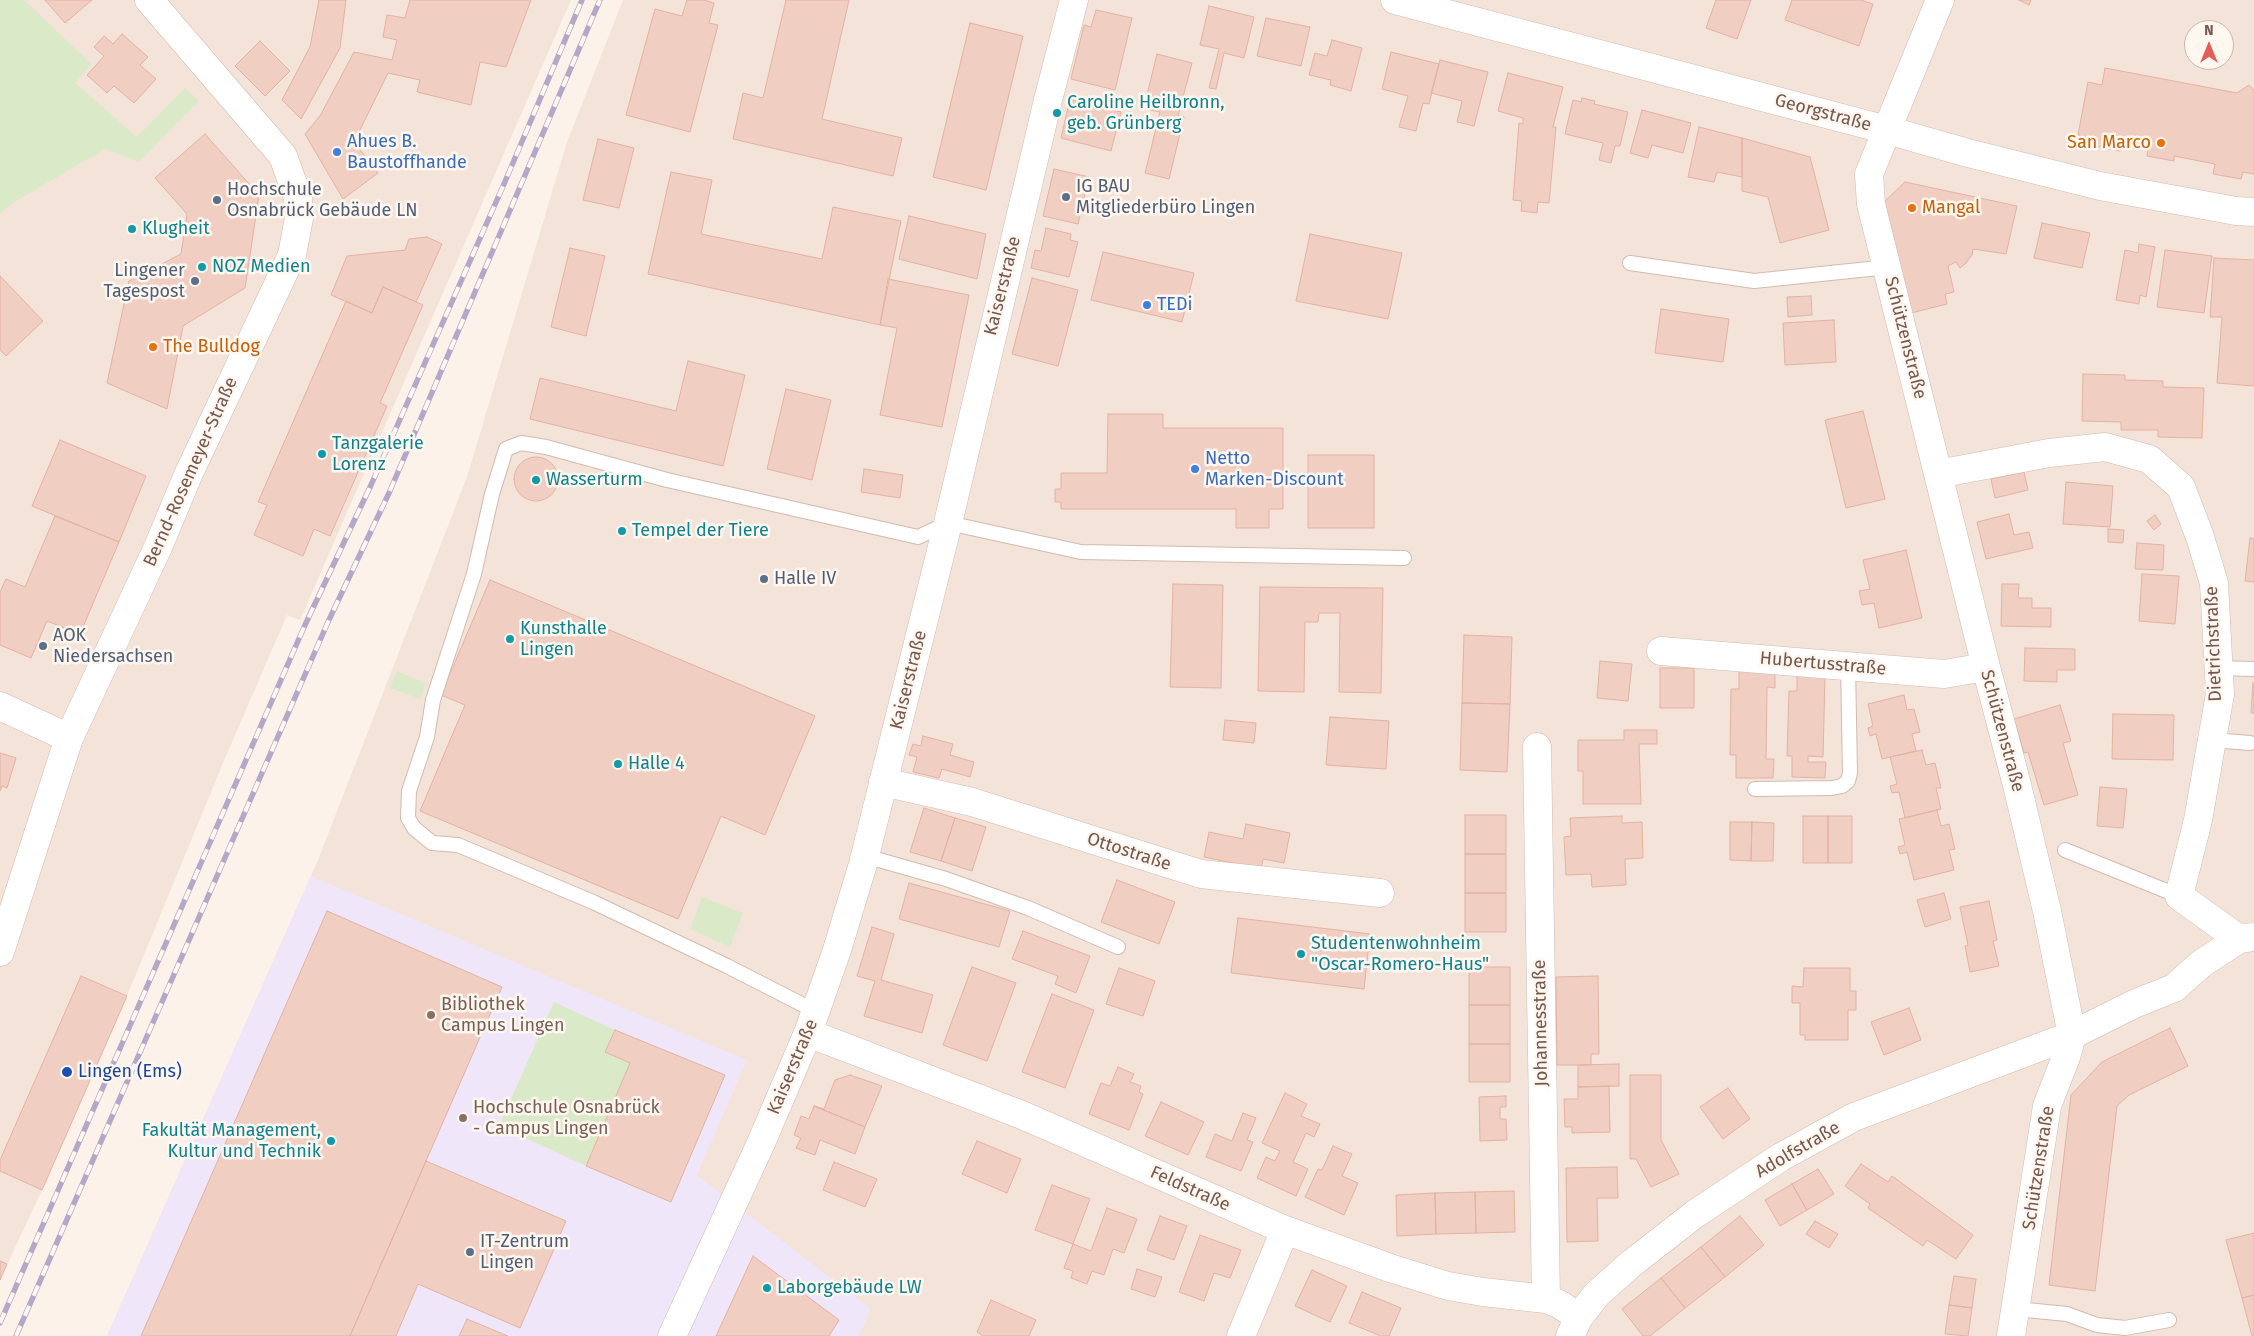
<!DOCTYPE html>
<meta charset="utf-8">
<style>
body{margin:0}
#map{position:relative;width:2254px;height:1336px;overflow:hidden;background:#fcf2ea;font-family:"Fira Sans",sans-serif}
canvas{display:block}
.north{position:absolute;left:2184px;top:20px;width:50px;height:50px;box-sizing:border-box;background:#fff7f0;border:1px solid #c9b7af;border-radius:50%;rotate:0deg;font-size:14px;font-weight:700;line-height:20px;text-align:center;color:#77564d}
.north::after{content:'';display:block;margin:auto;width:18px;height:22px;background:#e35e52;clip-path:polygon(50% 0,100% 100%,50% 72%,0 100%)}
</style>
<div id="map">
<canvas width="2254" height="1336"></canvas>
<div class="north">N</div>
</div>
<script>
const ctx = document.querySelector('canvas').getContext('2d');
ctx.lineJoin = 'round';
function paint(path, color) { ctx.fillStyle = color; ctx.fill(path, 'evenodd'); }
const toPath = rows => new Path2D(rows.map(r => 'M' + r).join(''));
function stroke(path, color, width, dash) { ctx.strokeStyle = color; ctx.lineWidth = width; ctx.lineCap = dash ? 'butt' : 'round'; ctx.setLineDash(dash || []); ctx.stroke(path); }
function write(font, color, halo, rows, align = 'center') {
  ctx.font = font + ' "Fira Sans",sans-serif'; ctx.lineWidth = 5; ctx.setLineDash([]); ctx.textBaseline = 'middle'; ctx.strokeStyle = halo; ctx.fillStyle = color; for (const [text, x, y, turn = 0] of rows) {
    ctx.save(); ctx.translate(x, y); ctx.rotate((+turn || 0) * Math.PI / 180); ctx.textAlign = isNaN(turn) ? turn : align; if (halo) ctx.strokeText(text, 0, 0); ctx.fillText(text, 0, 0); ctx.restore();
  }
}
const residential = toPath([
 [0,0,571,0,300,620,287,615,223,763,127,996,82,977,0,1160],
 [623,0,2254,0,2254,1336,107,1336,318,860,467,477,567,142],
 [2194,30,2224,30,2224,60,2194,60],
 [0,1171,42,1190,0,1280]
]);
const education = toPath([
 [311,876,747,1060,697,1175,871,1309,859,1336,107,1336]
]);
const green = toPath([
 [0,0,24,0,91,64,75,83,137,137,185,88,199,101,139,162,105,149,14,202,0,214],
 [397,671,425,683,421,699,390,688],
 [702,897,743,913,730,947,690,929],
 [554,1002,615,1030,605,1052,630,1063,586,1166,499,1126]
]);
const building = toPath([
 [45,0,92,0,65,23,45,0],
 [319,0,346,0,340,48,301,119,282,100,310,47,319,0],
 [410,0,531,0,506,67,480,62,471,105,417,92,420,80,388,73,354,142,378,173,343,199,305,134,320,116,354,52,392,60,397,40,383,37,387,15,405,18,410,0],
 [687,0,704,0,714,3,709,23,718,25,690,132,626,115,655,9,682,16,687,0],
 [786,0,849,0,822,119,902,138,893,176,733,139,743,93,763,98,786,0],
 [1716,0,1751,0,1737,39,1706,28,1716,0],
 [1792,0,1861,0,1873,4,1859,46,1785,20,1792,0],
 [2019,0,2031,0,2029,5,2019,0],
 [1209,6,1254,17,1244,58,1224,53,1216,89,1209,88,1219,49,1200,45,1209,6],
 [1096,10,1132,18,1115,90,1071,79,1084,25,1091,27,1096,10],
 [1266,18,1310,27,1301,66,1257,56,1266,18],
 [970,23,1023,36,986,190,933,177,970,23],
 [122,34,148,57,140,65,156,79,134,103,114,86,107,93,87,75,104,56,94,47,104,36,113,44,122,34],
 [1332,40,1362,48,1351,91,1330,85,1331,80,1309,75,1315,53,1327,56,1332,40],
 [260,41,290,71,265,96,235,66,260,41],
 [1391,52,1439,64,1429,104,1423,103,1416,131,1399,127,1408,96,1382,89,1391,52],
 [1157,54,1192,63,1178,116,1184,117,1169,179,1145,173,1160,112,1150,110,1152,101,1146,99,1157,54],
 [1440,60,1488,72,1474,126,1457,122,1462,101,1431,93,1440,60],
 [2105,68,2237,93,2249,85,2254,90,2254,174,2243,172,2241,179,2213,174,2215,164,2174,156,2174,161,2147,156,2148,148,2122,143,2120,151,2095,146,2096,139,2078,135,2088,82,2102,85,2105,68],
 [1508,73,1563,87,1553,127,1556,127,1549,203,1538,202,1537,213,1521,211,1522,201,1513,200,1519,123,1523,124,1523,118,1498,111,1508,73],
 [1582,98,1595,101,1594,104,1628,112,1620,146,1615,146,1611,163,1599,160,1603,143,1565,134,1573,100,1581,102,1582,98],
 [1070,99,1121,112,1111,151,1061,138,1070,99],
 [1642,110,1691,123,1683,153,1652,145,1648,158,1630,153,1642,110],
 [1699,127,1742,138,1742,177,1717,172,1714,182,1688,177,1699,127],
 [205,134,259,195,245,288,183,326,167,409,107,383,129,281,181,254,187,214,155,178,205,134],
 [1742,138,1810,157,1829,230,1780,243,1768,197,1742,191,1742,138],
 [598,139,634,148,619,208,583,200,598,139],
 [1054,169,1089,177,1078,224,1043,216,1054,169],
 [671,172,712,180,701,234,822,259,833,207,901,221,880,325,648,274,671,172],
 [1905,182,2017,206,2006,254,1973,249,1972,255,1966,263,1960,268,1956,262,1948,266,1954,292,1945,294,1947,304,1911,313,1883,203,1905,182],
 [909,216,986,234,977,279,899,259,909,216],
 [2042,223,2090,233,2082,268,2034,258,2042,223],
 [1046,228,1071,234,1070,240,1078,242,1069,277,1031,268,1035,250,1041,251,1046,228],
 [1310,234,1402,253,1388,319,1296,301,1310,234],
 [427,237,442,244,416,302,383,287,372,313,331,295,347,256,405,250,409,239,427,237],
 [2139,244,2155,247,2146,297,2140,295,2139,304,2116,300,2125,250,2138,253,2139,244],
 [570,248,605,256,586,336,551,327,570,248],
 [2165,250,2212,256,2204,313,2157,307,2165,250],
 [1103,252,1194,273,1182,322,1091,300,1103,252],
 [2214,258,2254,260,2254,386,2217,383,2222,317,2210,317,2214,258],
 [0,276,43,321,6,356,0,350,0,276],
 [1032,278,1078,290,1058,366,1012,354,1032,278],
 [888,279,969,295,942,427,880,415,897,328,880,325,888,279],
 [383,287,423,305,380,403,387,406,330,536,314,529,303,556,254,535,267,505,258,502,346,301,372,313,383,287],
 [1811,296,1812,315,1788,317,1787,297,1811,296],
 [1661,309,1729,319,1723,362,1655,353,1661,309],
 [1834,320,1836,362,1785,365,1783,323,1834,320],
 [688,361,745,375,723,466,530,419,540,378,676,411,688,361],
 [2083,374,2125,375,2125,380,2163,381,2163,387,2204,388,2202,438,2158,437,2158,430,2121,430,2121,422,2082,421,2083,374],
 [786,389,831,400,812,480,767,469,786,389],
 [1863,411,1885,499,1846,508,1825,420,1863,411],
 [1108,414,1163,414,1163,428,1283,428,1283,509,1269,509,1269,528,1236,528,1236,509,1061,509,1061,502,1055,502,1055,489,1061,489,1061,473,1107,473,1108,414],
 [60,440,146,476,119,542,32,506,60,440],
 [1308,455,1374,455,1374,528,1308,528,1308,455],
 '514 479a22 22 0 1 1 44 0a22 22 0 1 1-44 0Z',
 [864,469,903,475,900,498,861,492,864,469],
 [2024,472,2028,490,1995,498,1991,479,2024,472],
 [2066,482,2113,486,2110,527,2063,524,2066,482],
 [2009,514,2014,535,2029,532,2033,548,1986,559,1977,522,2009,514],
 [2155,515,2161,524,2154,530,2147,521,2155,515],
 [55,516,119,542,80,634,47,621,31,658,0,645,0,592,6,579,25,587,55,516],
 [2108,529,2124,530,2123,543,2108,542,2108,529],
 [2250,538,2254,539,2254,582,2245,581,2250,538],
 [2137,543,2164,545,2163,570,2135,569,2137,543],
 [1906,550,1922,618,1879,628,1874,603,1862,605,1859,591,1870,589,1863,560,1906,550],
 [2142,574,2179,576,2175,624,2139,621,2142,574],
 [490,580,815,716,765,835,721,816,678,919,420,811,465,705,441,695,490,580],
 [1173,584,1223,585,1221,688,1170,687,1173,584],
 [2002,584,2019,584,2018,598,2032,598,2032,608,2051,608,2051,627,2001,626,2002,584],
 [1260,587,1383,588,1381,693,1339,692,1340,613,1319,613,1318,622,1305,622,1304,692,1258,691,1260,587],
 [1464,635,1512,637,1510,704,1462,703,1464,635],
 [2025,648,2075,649,2075,670,2057,670,2057,682,2024,681,2025,648],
 [1600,661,1632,664,1628,701,1597,698,1600,661],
 [1660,668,1694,668,1694,708,1660,708,1660,668],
 [1739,669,1775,669,1775,688,1767,687,1766,759,1774,759,1773,778,1736,778,1736,755,1730,755,1731,689,1739,689,1739,669],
 [1797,675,1825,676,1823,757,1808,756,1808,762,1826,762,1825,778,1792,777,1792,756,1787,756,1789,691,1797,691,1797,675],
 [2253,683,2254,683,2254,713,2251,713,2253,683],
 [1904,695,1907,710,1914,709,1920,732,1912,734,1916,751,1882,759,1876,734,1870,736,1868,728,1873,726,1868,704,1904,695],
 [1462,703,1510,704,1507,772,1460,770,1462,703],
 [2060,705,2071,741,2063,743,2078,795,2044,805,2028,752,2024,753,2014,719,2060,705],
 [2113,714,2174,715,2173,760,2112,759,2113,714],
 [1330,717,1389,721,1386,769,1326,765,1330,717],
 [1225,720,1256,723,1254,743,1223,740,1225,720],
 [1624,730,1657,730,1657,744,1639,744,1641,804,1583,804,1583,771,1578,771,1578,740,1624,740,1624,730],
 [923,736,953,744,950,755,974,762,970,777,942,769,939,778,913,772,917,757,909,755,913,744,921,746,923,736],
 [1922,750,1926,765,1935,763,1941,788,1936,788,1941,809,1905,818,1899,792,1892,793,1890,786,1897,784,1890,757,1922,750],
 [0,753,16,758,7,788,2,786,0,791,0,753],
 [2100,787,2127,789,2123,828,2097,826,2100,787],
 [924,808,955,818,941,861,910,852,924,808],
 [1937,810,1941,826,1949,824,1955,849,1949,850,1954,870,1914,880,1907,852,1900,854,1898,847,1905,845,1899,819,1937,810],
 [1465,815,1506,815,1506,854,1465,854,1465,815],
 [1622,816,1622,823,1642,822,1643,858,1625,859,1626,885,1592,887,1591,874,1566,875,1564,837,1571,836,1570,818,1622,816],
 [1803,816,1828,816,1828,863,1803,863,1803,816],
 [1828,816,1852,816,1852,863,1828,863,1828,816],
 [955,818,986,827,972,871,941,861,955,818],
 [1730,822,1752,822,1751,861,1730,860,1730,822],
 [1752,822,1774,823,1773,861,1751,861,1752,822],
 [1246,824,1290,833,1284,863,1263,859,1261,869,1204,857,1209,832,1243,839,1246,824],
 [1465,854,1506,854,1506,893,1465,893,1465,854],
 [1117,880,1175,902,1159,944,1101,922,1117,880],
 [909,883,1010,911,999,947,899,919,909,883],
 [1465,893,1506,893,1506,932,1465,932,1465,893],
 [1944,893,1951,919,1925,927,1917,900,1944,893],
 [1989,901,1997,940,1993,941,1999,966,1970,972,1965,946,1968,945,1960,907,1989,901],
 [327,911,502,987,426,1161,350,1336,141,1336,327,911],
 [1238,918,1370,934,1364,989,1231,973,1238,918],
 [872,927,894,934,881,980,933,995,922,1033,864,1016,875,981,857,976,872,927],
 [1023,931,1090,956,1076,993,1055,984,1058,976,1012,959,1023,931],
 [972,967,1016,983,987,1061,943,1045,972,967],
 [1469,967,1510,967,1510,1005,1469,1005,1469,967],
 [1119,968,1155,981,1143,1016,1106,1004,1119,968],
 [1804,968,1850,968,1850,991,1856,991,1856,1010,1848,1010,1848,1040,1805,1040,1805,1035,1800,1035,1800,1003,1792,1003,1792,986,1803,987,1804,968],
 [81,976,127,996,42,1190,0,1171,0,1160,81,976],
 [1598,976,1599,1054,1591,1054,1591,1065,1557,1065,1556,977,1598,976],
 [1052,994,1094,1010,1065,1088,1022,1072,1052,994],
 [1469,1005,1510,1005,1510,1044,1469,1044,1469,1005],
 [1909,1008,1921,1040,1884,1055,1871,1022,1909,1008],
 [2170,1028,2188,1066,2129,1095,2117,1106,2095,1291,2049,1285,2071,1095,2102,1062,2170,1028],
 [615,1030,725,1075,671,1202,586,1166,630,1063,605,1052,615,1030],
 [1469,1044,1510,1044,1510,1082,1469,1082,1469,1044],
 [1619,1064,1619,1086,1578,1087,1578,1065,1619,1064],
 [1118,1067,1134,1074,1130,1082,1141,1086,1139,1092,1143,1094,1129,1130,1089,1114,1101,1083,1110,1086,1118,1067],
 [850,1075,882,1086,865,1127,814,1106,824,1109,835,1080,850,1075],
 [1630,1075,1661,1075,1661,1140,1679,1174,1651,1187,1636,1159,1630,1159,1630,1075],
 [1609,1086,1610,1132,1572,1133,1572,1127,1565,1127,1564,1099,1578,1099,1578,1087,1609,1086],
 [1728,1088,1750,1119,1723,1139,1700,1107,1728,1088],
 [1285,1093,1307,1104,1301,1116,1320,1124,1314,1137,1306,1133,1293,1162,1308,1169,1296,1196,1257,1178,1266,1157,1275,1161,1280,1151,1262,1143,1285,1093],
 [1506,1096,1506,1107,1500,1107,1500,1119,1506,1119,1507,1140,1480,1141,1479,1097,1506,1096],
 [1161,1102,1204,1122,1188,1155,1145,1136,1161,1102],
 [814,1106,865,1127,855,1154,820,1140,815,1155,796,1148,801,1138,794,1135,801,1116,809,1119,814,1106],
 [1243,1113,1256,1118,1247,1140,1253,1142,1241,1171,1206,1157,1215,1134,1232,1141,1243,1113],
 [977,1141,1021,1159,1007,1193,962,1174,977,1141],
 [1333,1146,1352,1154,1342,1176,1358,1183,1344,1215,1305,1197,1318,1169,1322,1170,1333,1146],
 [426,1161,566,1221,520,1328,418,1284,396,1336,350,1336,426,1161],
 [834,1162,877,1179,865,1207,823,1190,834,1162],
 [1861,1164,1888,1182,1892,1176,1973,1235,1956,1259,1927,1240,1923,1246,1868,1208,1870,1204,1845,1186,1861,1164],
 [1617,1167,1618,1198,1597,1198,1598,1241,1567,1242,1566,1168,1617,1167],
 [1818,1169,1834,1194,1807,1210,1792,1184,1818,1169],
 [1792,1184,1807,1210,1780,1226,1765,1200,1792,1184],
 [1052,1185,1090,1199,1073,1244,1035,1230,1052,1185],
 [1514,1191,1515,1232,1476,1233,1475,1192,1514,1191],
 [1475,1192,1476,1233,1436,1234,1435,1193,1475,1192],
 [1435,1193,1436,1234,1397,1236,1396,1195,1435,1193],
 [1107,1208,1137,1219,1124,1253,1113,1249,1104,1275,1092,1271,1087,1284,1071,1278,1073,1271,1064,1268,1073,1244,1091,1251,1107,1208],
 [1160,1216,1187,1226,1174,1260,1147,1250,1160,1216],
 [1740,1216,1764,1245,1725,1277,1701,1247,1740,1216],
 [1815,1221,1838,1234,1829,1248,1806,1234,1815,1221],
 [2254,1233,2254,1295,2242,1298,2226,1240,2254,1233],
 [1200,1235,1241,1250,1230,1278,1214,1273,1204,1301,1179,1292,1200,1235],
 [1701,1247,1725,1277,1685,1308,1661,1278,1701,1247],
 [753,1256,839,1320,829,1336,716,1336,753,1256],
 [0,1261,7,1264,0,1280,0,1261],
 [1137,1269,1162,1277,1155,1297,1131,1289,1137,1269],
 [1312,1270,1347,1286,1330,1322,1295,1306,1312,1270],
 [1954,1276,1976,1279,1972,1308,1949,1305,1954,1276],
 [1661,1278,1685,1308,1650,1336,1643,1336,1622,1309,1661,1278],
 [1362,1292,1401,1308,1389,1336,1381,1336,1349,1323,1362,1292],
 [2254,1295,2254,1336,2252,1336,2242,1298,2254,1295],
 [991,1300,1036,1320,1029,1336,983,1336,977,1332,991,1300],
 [1949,1305,1972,1308,1968,1336,1945,1334,1949,1305],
 [467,1319,508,1336,459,1336,467,1319]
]);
const service = toPath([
 [1630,263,1754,281,1888,267],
 [2218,668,2254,669],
 [2212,740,2250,743],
 [1755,789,1832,788,1842,786,1848,781,1850,773,1848,666],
 [2065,850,2179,896],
 [865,856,946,879,1028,908,1118,947],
 [817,1012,727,966,593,902,458,845,432,843,414,828,408,818,409,791,427,737,433,700,474,574,492,494,506,449,521,443,546,447,667,480,918,537,948,523,1081,552,1404,558],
 [2016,1309,2067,1314,2097,1325,2125,1328,2169,1320]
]);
const minor = toPath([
 [1940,0,1869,174,1871,204,1986,667,2017,785,2047,911,2072,1035,2066,1057,2047,1106,2011,1336],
 [1938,474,2049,453,2105,447,2149,459,2181,487,2200,537,2214,583,2220,694,2198,820,2179,896,2239,939],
 [1661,651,1944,674,1986,667],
 [0,706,69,738],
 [1537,747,1546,1299],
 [883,782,972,802,1201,874,1380,893],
 [808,1033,1022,1115,1285,1230,1390,1268,1448,1286,1483,1292,1546,1299,1559,1304,1579,1317],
 [1241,1336,1285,1230],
 [1570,1336,1579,1317,1597,1294,1632,1263,1695,1214,1781,1157,1854,1117,2072,1035,2134,1004,2174,988,2201,964,2239,939,2254,937]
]);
const tertiary = toPath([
 [0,952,69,738,158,547,188,475,292,255,299,218,298,198,283,156,149,0]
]);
const secondary = toPath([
 [1395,0,1887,130,1968,153,2100,186,2236,211,2254,212],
 [672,1336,761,1143,808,1033,837,950,863,864,948,523,1048,100,1074,0]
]);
const rail = toPath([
 [0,1323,305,625,371,485,504,184,582,0],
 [16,1336,328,622,389,493,600,0]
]);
const markers = [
 [1057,113,5,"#0f9aa8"],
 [2161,143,5,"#e8710a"],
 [337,152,5,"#3f7fe0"],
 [1066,197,5,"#5c6f8a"],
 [217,200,5,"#5c6f8a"],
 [1912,208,5,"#e8710a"],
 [132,229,5,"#0f9aa8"],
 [202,267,5,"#0f9aa8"],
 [195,281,5,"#5c6f8a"],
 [1147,305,5,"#3f7fe0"],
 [153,347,5,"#e8710a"],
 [322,454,5,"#0f9aa8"],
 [1195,469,5,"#3f7fe0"],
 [536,480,5,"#0f9aa8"],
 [622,531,5,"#0f9aa8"],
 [764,579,5,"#5c6f8a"],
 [510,639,5,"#0f9aa8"],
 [43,646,5,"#5c6f8a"],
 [618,764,5,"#0f9aa8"],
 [1301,954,5,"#0f9aa8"],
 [431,1015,5,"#8d6e63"],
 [67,1072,6,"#1a4fb4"],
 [463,1118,5,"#8d6e63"],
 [331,1141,5,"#0f9aa8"],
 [470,1252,5,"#5c6f8a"],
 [767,1288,5,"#0f9aa8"]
];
const cultureNames = [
 ["Caroline Heilbronn,",1067,103],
 ["geb. Grünberg",1067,124],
 ["Klugheit",142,229],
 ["NOZ Medien",212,267],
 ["Tanzgalerie",332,444],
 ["Lorenz",332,465],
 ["Wasserturm",546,480],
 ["Tempel der Tiere",632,531],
 ["Kunsthalle",520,629],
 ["Lingen",520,650],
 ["Halle 4",628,764],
 ["Studentenwohnheim",1311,944],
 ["\"Oscar-Romero-Haus\"",1311,965],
 ["Fakultät Management,",321,1131,"right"],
 ["Kultur und Technik",321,1152,"right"],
 ["Laborgebäude LW",777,1288]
];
const streetNames = [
 ["Georgstraße",1823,113,15],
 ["Kaiserstraße",1003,286,-76],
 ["Schützenstraße",1905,338,76],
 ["Bernd-Rosemeyer-Straße",191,472,-66],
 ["Dietrichstraße",2214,644,-92],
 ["Hubertusstraße",1823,664,5],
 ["Kaiserstraße",909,680,-76],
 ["Schützenstraße",2002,731,75],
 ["Ottostraße",1129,852,18],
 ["Johannesstraße",1541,1023,-91],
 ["Kaiserstraße",793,1067,-67],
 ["Adolfstraße",1798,1150,-30],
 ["Schützenstraße",2039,1168,-81],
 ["Feldstraße",1190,1189,24]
];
const shopNames = [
 ["Ahues B.",347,142],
 ["Baustoffhande",347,163],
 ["TEDi",1157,305],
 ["Netto",1205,459],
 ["Marken-Discount",1205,480]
];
const foodNames = [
 ["San Marco",2151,143,"right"],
 ["Mangal",1922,208],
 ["The Bulldog",163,347]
];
const serviceNames = [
 ["IG BAU",1076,187],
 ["Mitgliederbüro Lingen",1076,208],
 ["Hochschule",227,190],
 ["Osnabrück Gebäude LN",227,211],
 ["Lingener",185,271,"right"],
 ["Tagespost",185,292,"right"],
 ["Halle IV",774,579],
 ["AOK",53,636],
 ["Niedersachsen",53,657],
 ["IT-Zentrum",480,1242],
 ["Lingen",480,1263]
];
const educationNames = [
 ["Bibliothek",441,1005],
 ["Campus Lingen",441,1026],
 ["Hochschule Osnabrück",473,1108],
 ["- Campus Lingen",473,1129]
];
const transitNames = [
 ["Lingen (Ems)",78,1072]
];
paint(residential, '#f4e3d8');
paint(education, '#efe6f9');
paint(green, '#daeac8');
paint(building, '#f1cec2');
stroke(building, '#e4b2a2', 1);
stroke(service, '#d1bbb1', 16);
stroke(minor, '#d1bbb1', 29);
stroke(tertiary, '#d1bbb1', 29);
stroke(secondary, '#d4baaf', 29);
stroke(service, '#fff', 14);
stroke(minor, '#fff', 28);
stroke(tertiary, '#fff', 28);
stroke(secondary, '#fff', 28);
stroke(rail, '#b4a7c7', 5.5);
stroke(rail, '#fff7f0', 4, [11]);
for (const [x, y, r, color] of markers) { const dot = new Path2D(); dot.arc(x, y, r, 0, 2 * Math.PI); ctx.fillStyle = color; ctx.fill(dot); stroke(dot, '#fff7f0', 2); }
write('18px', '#0d838f', '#fff7f0', cultureNames, 'left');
write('18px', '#77564d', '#fff7f0', streetNames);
write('18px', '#366cbe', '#fff7f0', shopNames, 'left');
write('18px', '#c56008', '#fff7f0', foodNames, 'left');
write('18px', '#4e5e75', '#fff7f0', serviceNames, 'left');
write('18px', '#785e54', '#fff7f0', educationNames, 'left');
write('18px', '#164399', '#fff7f0', transitNames, 'left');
</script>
